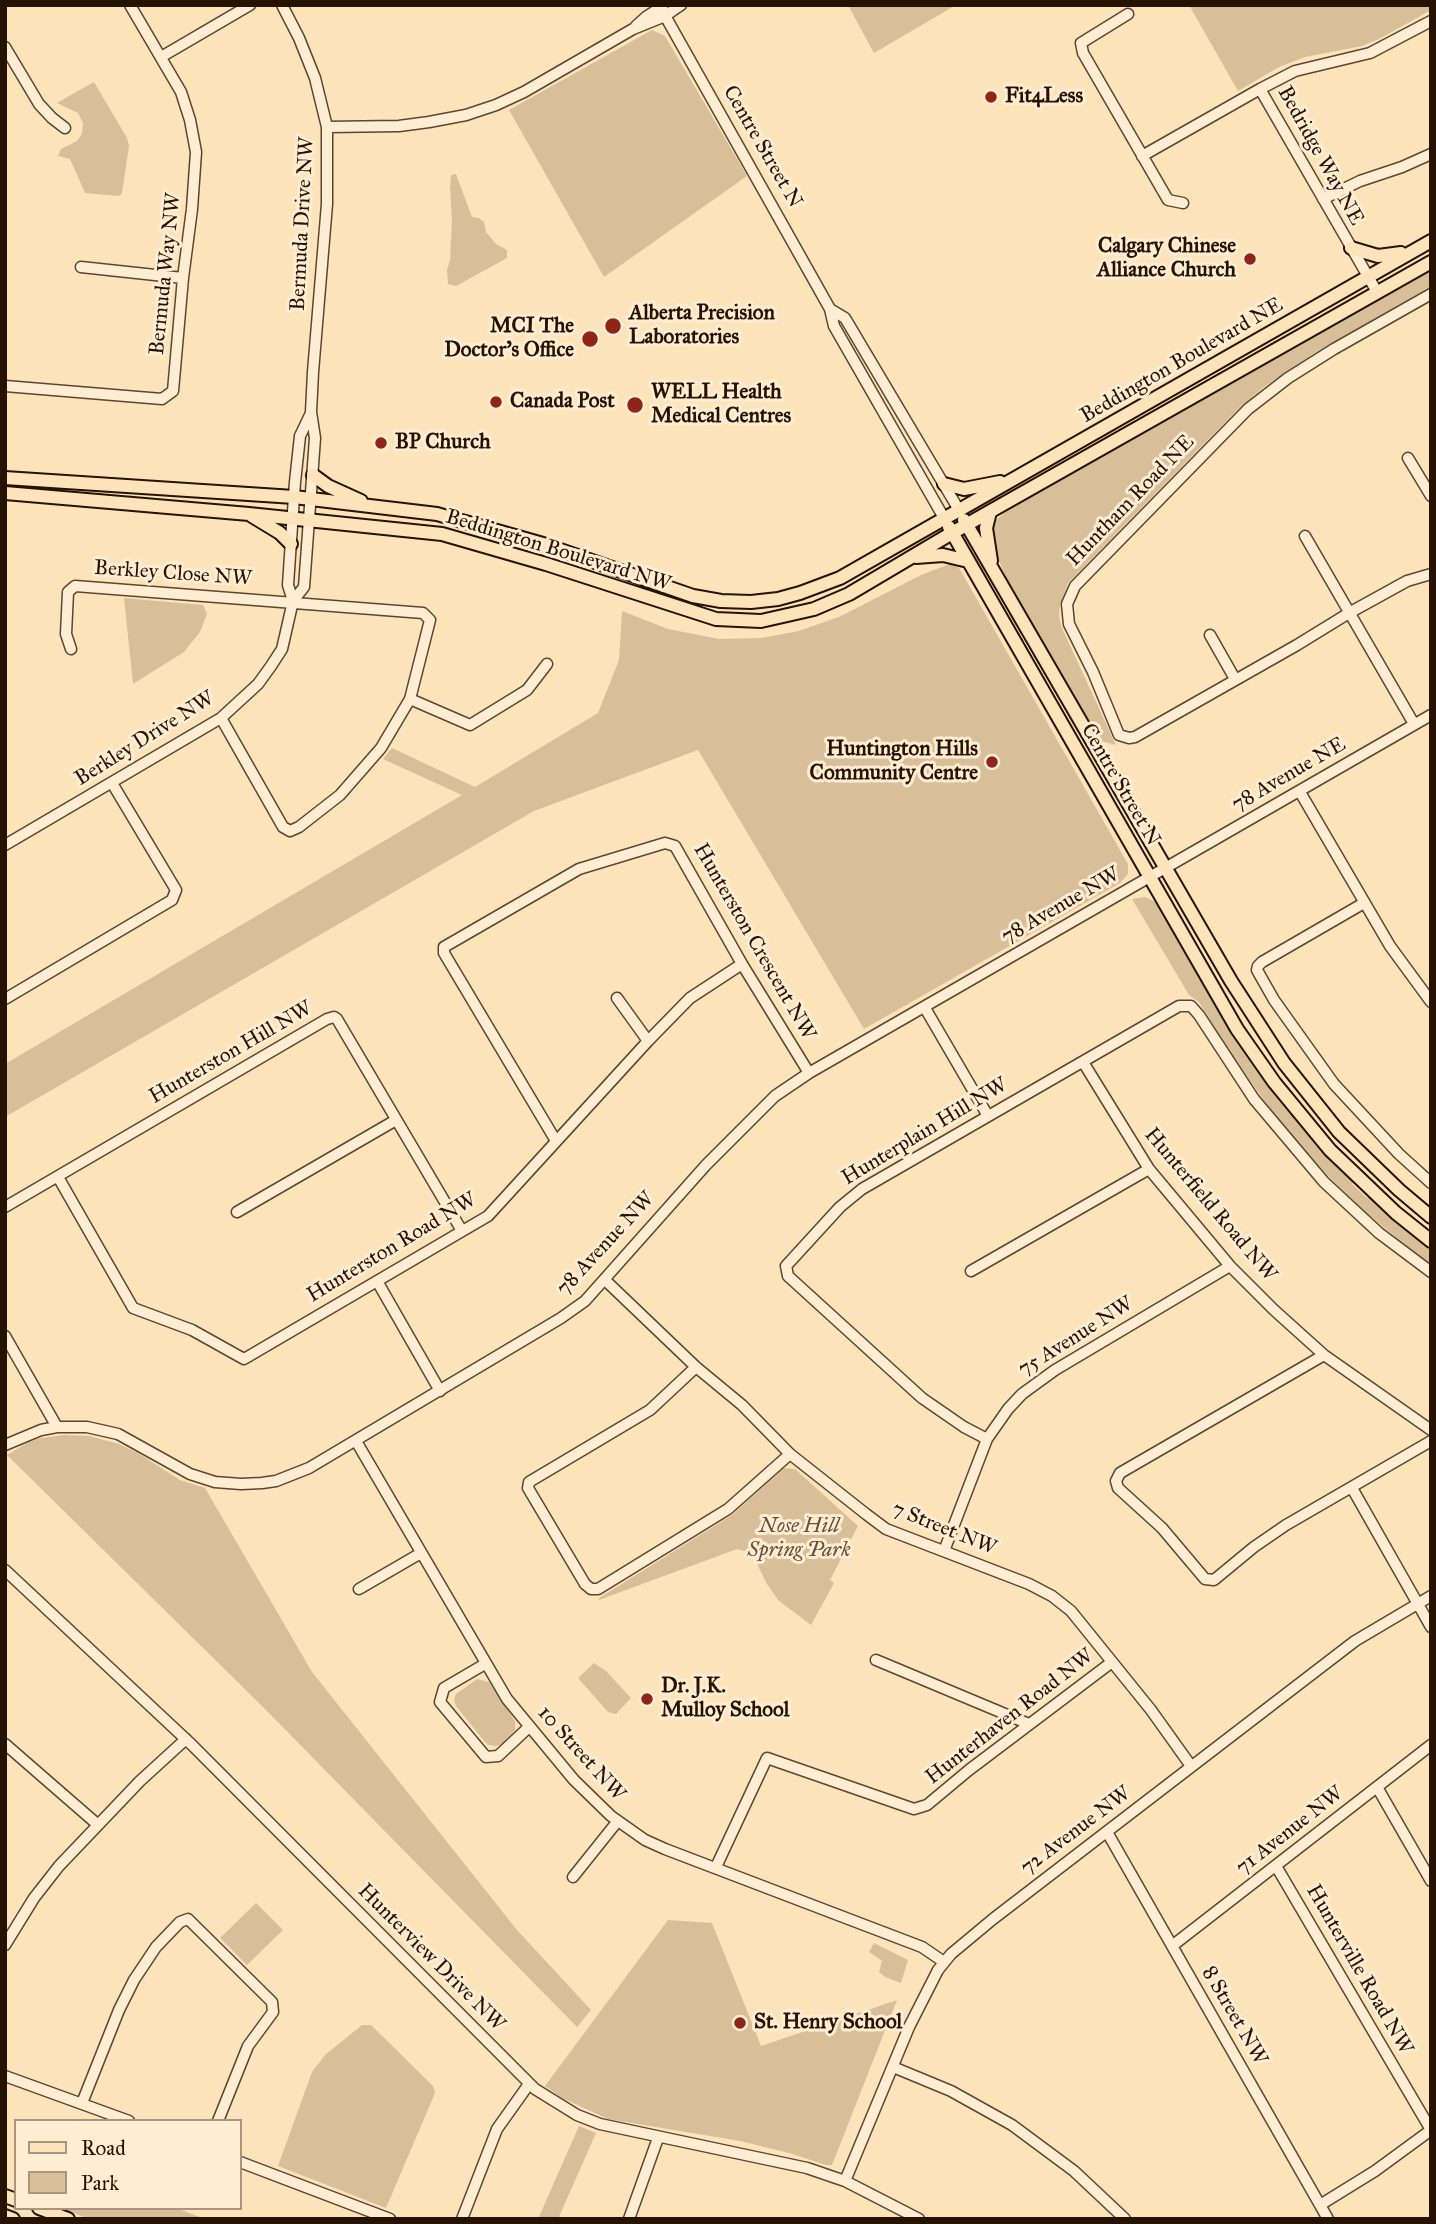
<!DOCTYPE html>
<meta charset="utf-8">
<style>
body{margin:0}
#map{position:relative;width:1436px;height:2224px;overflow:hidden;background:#fde3ba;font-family:"IM FELL Great Primer",serif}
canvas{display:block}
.frame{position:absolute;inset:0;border:7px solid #251200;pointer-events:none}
.legend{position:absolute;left:14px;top:2119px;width:228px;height:91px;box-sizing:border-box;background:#feedd2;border:2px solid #a7957e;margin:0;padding:9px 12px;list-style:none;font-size:21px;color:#251200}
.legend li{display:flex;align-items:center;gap:14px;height:35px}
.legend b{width:35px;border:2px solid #a7957e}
</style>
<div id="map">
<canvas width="1436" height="2224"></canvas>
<div class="frame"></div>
<ul class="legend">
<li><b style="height:9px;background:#fde3ba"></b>Road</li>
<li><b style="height:19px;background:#d8bf9a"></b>Park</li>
</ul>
</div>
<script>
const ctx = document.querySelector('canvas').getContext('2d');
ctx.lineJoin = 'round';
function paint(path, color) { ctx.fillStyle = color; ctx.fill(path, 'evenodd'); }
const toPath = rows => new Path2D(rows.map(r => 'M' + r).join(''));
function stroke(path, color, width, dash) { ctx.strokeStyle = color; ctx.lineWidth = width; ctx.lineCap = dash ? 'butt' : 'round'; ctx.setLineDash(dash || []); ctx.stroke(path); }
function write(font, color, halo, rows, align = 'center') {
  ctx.font = font + ' "IM FELL Great Primer",serif'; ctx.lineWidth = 6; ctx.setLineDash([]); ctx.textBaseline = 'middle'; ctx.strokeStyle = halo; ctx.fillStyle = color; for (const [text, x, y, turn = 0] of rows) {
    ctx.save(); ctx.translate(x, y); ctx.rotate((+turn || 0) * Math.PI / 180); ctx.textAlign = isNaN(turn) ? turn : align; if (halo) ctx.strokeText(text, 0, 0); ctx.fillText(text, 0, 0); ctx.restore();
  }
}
const green = toPath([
 [848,5,956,5,874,53],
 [1189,5,1431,5,1431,10,1379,39,1362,46,1305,57,1279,67,1238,91],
 [652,30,665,36,747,176,604,277,509,110],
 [94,82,127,138,129,146,122,193,119,196,85,193,70,159,58,156,61,149,77,141,82,134,83,123,78,113,57,103],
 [456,174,472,217,479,218,484,222,486,232,496,244,507,250,507,258,456,286,448,284,447,270,450,260,452,220,450,187,451,175],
 [1431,269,1431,286,1316,352,1264,387,1239,408,1068,583,1060,604,1059,615,1061,626,1116,745,1101,741,1093,734,1016,599,995,552,991,530,994,522,1003,514,1021,502],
 [950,564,959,568,1128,864,1128,874,1120,883,864,1029,698,750,534,811,5,1117,5,1064,462,795,383,759,392,748,475,787,598,713,619,660,622,611,668,629,719,639,761,638,799,631,841,616,921,575],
 [124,598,203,605,207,614,200,632,184,652,133,684],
 [1145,897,1154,901,1166,916,1238,1040,1270,1087,1308,1134,1353,1182,1352,1184,1367,1198,1369,1197,1431,1249,1431,1266,1359,1207,1326,1174,1277,1119,1227,1048,1199,1002,1189,995,1132,899],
 [64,1435,89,1436,119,1444,138,1453,180,1480,205,1488,312,1672,517,1930,591,2010,577,2027,265,1709,7,1455,27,1443,41,1438],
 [784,1468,795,1469,858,1526,830,1580,834,1583,811,1625,778,1600,767,1584,754,1558,748,1552,737,1549,599,1600,599,1598,732,1515],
 [594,1663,606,1671,631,1698,616,1714,608,1712,578,1678],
 [477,1679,489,1682,515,1721,515,1730,502,1744,496,1746,489,1745,485,1742,456,1706,454,1700,456,1694],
 [256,1903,283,1930,247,1965,220,1938],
 [668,1920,712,1923,761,2046,897,2000,832,2165,826,2165,789,2153,740,2141,608,2119,562,2098,545,2086],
 [874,1943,908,1960,901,1983,885,1977,879,1972,882,1961,869,1952],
 [362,2025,371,2025,433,2086,435,2093,386,2208,278,2166,312,2072,325,2055],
 [579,2126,596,2133,558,2219,538,2219],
 [60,2208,176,2208,205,2219,89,2219]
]);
const minor = toPath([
 [659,5,830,309,834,326,944,518],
 [1128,14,1081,43,1083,53,1168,200,1183,203],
 [636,26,646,17,663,6],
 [5,47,39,104,52,118,65,128],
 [161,57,250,5],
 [327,127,399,126,429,122,466,115,496,105,524,92,633,29,665,16,681,5],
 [1142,156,1260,89],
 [1323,199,1360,181,1402,167,1431,154],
 [81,267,183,278],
 [1377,292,1260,89,1295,71,1370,53,1431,21],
 [1431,294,1334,349,1288,378,1248,409,1075,586,1067,604,1069,624,1093,672,1119,735,1129,738,1135,737,1297,645,1349,613,1407,581,1431,574],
 [830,309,845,318,959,510],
 [5,386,162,399,173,391,183,278,192,209,196,152,190,120,181,92,130,5],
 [1408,458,1431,496],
 [1305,536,1414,724],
 [293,601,288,585,295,482,300,436,311,413],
 [1210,635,1235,679],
 [71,649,66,634,68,592,75,586,423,613,430,620,410,699,381,748,340,795,299,827,290,831,283,827,221,718],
 [410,699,470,725,527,690,547,664],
 [1300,792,1390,946,1431,1002],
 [5,845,221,718,258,684,271,666,282,649,293,601,304,587,315,438,311,412,313,372,327,204,327,127,315,78,299,38,282,5],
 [1364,903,1262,962,1258,966,1257,970,1274,1000,1334,1084,1399,1154,1431,1183],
 [617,998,648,1041],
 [5,999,172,900,176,890,112,783],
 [925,1008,988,1116],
 [1083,1062,1149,1169,1230,1266,1274,1310,1324,1355,1431,1430],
 [556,1141,444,953,444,947,579,869,665,843,675,846,742,964,809,1073],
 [58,1177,133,1308,192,1330,244,1359,488,1216,648,1041,690,998,742,964],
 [5,1207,327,1019,334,1017,337,1019,462,1231],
 [237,1212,396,1120],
 [971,1271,1149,1169],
 [605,1280,696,1367,742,1405,790,1454,866,1514,886,1529,1029,1584,1052,1596,1071,1611,1151,1710,1191,1766],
 [377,1281,440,1391],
 [5,1336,57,1427],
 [1324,1355,1120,1473,1116,1481,1118,1488,1162,1528,1205,1579,1214,1580,1254,1547,1286,1525,1431,1441],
 [696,1367,650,1410,529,1482,528,1488,585,1584,591,1589,598,1589,728,1509,790,1454],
 [987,1439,964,1427,922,1398,788,1276,786,1266,840,1207,862,1189,1179,1006,1191,1006,1199,1015,1254,1099,1324,1182,1379,1233,1431,1272],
 [356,1441,507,1699,574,1780,611,1816,645,1840,665,1849,922,1947,944,1962],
 [5,1445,41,1430,57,1427,87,1427,118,1434,190,1474,215,1482,241,1484,262,1483,276,1481,309,1468,561,1318,585,1301,706,1165,775,1096,809,1073,1431,715],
 [1352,1488,1431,1627],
 [944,1551,987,1439,1008,1409,1022,1394,1055,1370,1230,1266],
 [5,1570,192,1745,535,2089,577,2115,600,2124,807,2168,845,2181,919,2219],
 [359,1589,421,1553],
 [876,1660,1029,1724],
 [485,1664,444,1688,440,1702,486,1757,498,1756,529,1727],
 [5,1744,97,1824],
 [1377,1787,1431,1881],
 [1107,1832,1328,2219],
 [1276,1866,1431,2130],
 [716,1867,767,1758,914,1809,927,1805,969,1770,1112,1662],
 [573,1877,617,1822],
 [5,1945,34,1898,59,1866,140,1781,186,1739],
 [1172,1946,1431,1745],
 [893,2067,951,2091,1012,2125,1074,2171,1125,2219],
 [5,2076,129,2121],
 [82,2103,119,2010,134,1980,156,1947,180,1922,188,1919,272,2002,273,2012,248,2046,218,2121],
 [240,2162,390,2219],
 [845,2181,909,2027,938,1970,951,1954,993,1919,1355,1641,1431,1596],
 [1320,2205,1375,2171,1431,2130],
 [462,2219,497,2129,529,2084],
 [629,2219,658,2138]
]);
const major = toPath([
 [1351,248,1378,256,1401,253],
 [313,475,328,486,361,501],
 [5,478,294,497,437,514,543,544,693,596,721,601,751,602,778,599,800,593,840,578,1431,241],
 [944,484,964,489,1000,482],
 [5,493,249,514,442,534,546,564,716,619,761,621,814,609,849,594,952,533,1431,262],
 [990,512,986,528,991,561],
 [252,516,280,533,291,544],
 [964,520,1231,981,1284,1063,1339,1132,1399,1190,1431,1217],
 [949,527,1237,1029,1274,1082,1330,1150,1396,1213,1431,1241],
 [916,557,943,555,968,561],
 [5,2196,16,2200],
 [39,2208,68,2219],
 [5,2216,13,2219]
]);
const markers = [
 [991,97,7,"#8f2418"],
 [1250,259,7,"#8f2418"],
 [613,326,9,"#8f2418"],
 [590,339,9,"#8f2418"],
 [496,402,7,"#8f2418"],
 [635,405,9,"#8f2418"],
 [381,443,7,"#8f2418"],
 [992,762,7,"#8f2418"],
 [647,1699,7,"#8f2418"],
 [740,2023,7,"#8f2418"]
];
const poiNames = [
 ["Fit4Less",1005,97],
 ["Calgary Chinese",1236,247,"right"],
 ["Alliance Church",1236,271,"right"],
 ["Alberta Precision",629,314],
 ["Laboratories",629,338],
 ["MCI The",574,327,"right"],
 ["Doctor’s Office",574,351,"right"],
 ["WELL Health",651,393],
 ["Medical Centres",651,417],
 ["Canada Post",510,402],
 ["BP Church",395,443],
 ["Huntington Hills",978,750,"right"],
 ["Community Centre",978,774,"right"],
 ["Dr. J.K.",661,1687],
 ["Mulloy School",661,1711],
 ["St. Henry School",754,2023]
];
const streetNames = [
 ["Centre Street N",762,147,60],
 ["Bedridge Way NE",1320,156,61],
 ["Bermuda Drive NW",303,224,-87],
 ["Bermuda Way NW",166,274,-84],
 ["Beddington Boulevard NE",1182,361,-30],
 ["Huntham Road NE",1131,501,-46],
 ["Beddington Boulevard NW",558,551,17],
 ["Berkley Close NW",173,574,4],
 ["Berkley Drive NW",145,739,-32],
 ["78 Avenue NE",1289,775,-30],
 ["Centre Street N",1120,785,60],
 ["78 Avenue NW",1061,906,-30],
 ["Hunterston Crescent NW",754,942,60],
 ["Hunterston Hill NW",231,1053,-30],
 ["Hunterplain Hill NW",925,1132,-31],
 ["Hunterfield Road NW",1210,1205,50],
 ["78 Avenue NW",606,1244,-47],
 ["Hunterston Road NW",392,1248,-31],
 ["75 Avenue NW",1076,1337,-32],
 ["7 Street NW",944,1529,22],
 ["Hunterhaven Road NW",1010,1717,-38],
 ["10 Street NW",581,1754,48],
 ["72 Avenue NW",1076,1831,-37],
 ["71 Avenue NW",1290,1831,-38],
 ["Hunterview Drive NW",431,1958,45],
 ["Hunterville Road NW",1359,1970,60],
 ["8 Street NW",1234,2016,60]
];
const parkNames = [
 ["Nose Hill",799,1527],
 ["Spring Park",799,1551]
];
paint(green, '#d8bf9a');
stroke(minor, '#5b462e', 13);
stroke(major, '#251200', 16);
stroke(minor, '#feedd2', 10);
stroke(major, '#fde3ba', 12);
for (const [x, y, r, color] of markers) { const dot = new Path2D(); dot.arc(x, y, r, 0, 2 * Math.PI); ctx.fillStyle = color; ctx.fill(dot); stroke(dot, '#feedd2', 2.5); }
write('bold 21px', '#251200', '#feedd2', poiNames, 'left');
write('21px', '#251200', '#feedd2', streetNames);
write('italic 21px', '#644f36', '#feedd2', parkNames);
</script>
